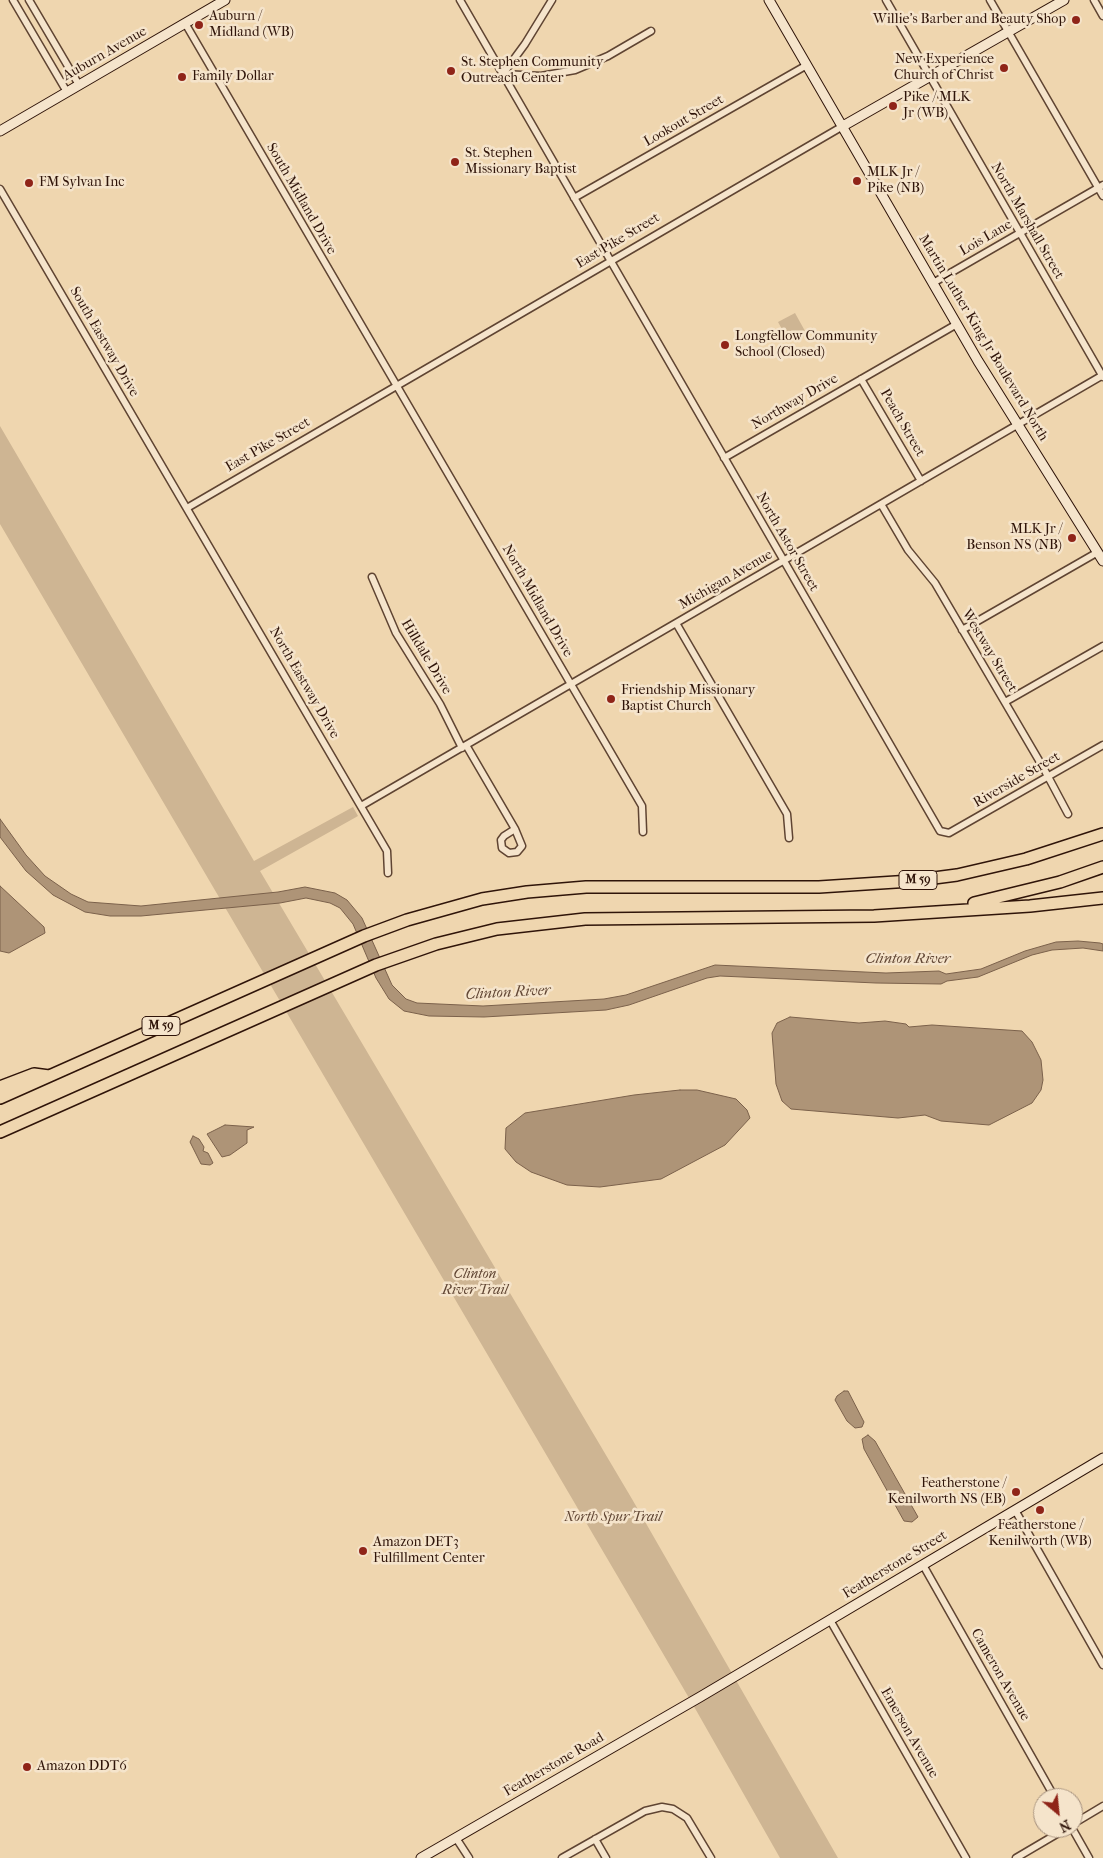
<!DOCTYPE html>
<style>
body{margin:0}
#map{position:relative;width:1103px;height:1858px;overflow:hidden;background:#efd6af;font-family:"IM FELL French Canon",serif}
canvas{display:block}
.north{position:absolute;left:1033px;top:1788px;width:50px;height:50px;box-sizing:border-box;background:#f5e4cb;border:1px solid #a6917d;border-radius:50%;rotate:152deg;font-size:14px;font-weight:700;line-height:20px;text-align:center;color:#2f1409}
.north::after{content:'';display:block;margin:auto;width:18px;height:22px;background:#8f2418;clip-path:polygon(50% 0,100% 100%,50% 72%,0 100%)}
</style>
<div id="map">
<canvas width="1103" height="1858"></canvas>
<div class="north">N</div>
</div>
<script>
const ctx = document.querySelector('canvas').getContext('2d');
ctx.lineJoin = 'round';
function paint(path, color) { ctx.fillStyle = color; ctx.fill(path, 'evenodd'); }
const toPath = rows => new Path2D(rows.map(r => 'M' + r).join(''));
function stroke(path, color, width, dash) { ctx.strokeStyle = color; ctx.lineWidth = width; ctx.lineCap = dash ? 'butt' : 'round'; ctx.setLineDash(dash || []); ctx.stroke(path); }
function write(font, color, halo, rows, align = 'center') {
  ctx.font = font + ' "IM FELL French Canon",serif'; ctx.lineWidth = 5; ctx.setLineDash([]); ctx.textBaseline = 'middle'; ctx.strokeStyle = halo; ctx.fillStyle = color; for (const [text, x, y, turn = 0] of rows) {
    ctx.save(); ctx.translate(x, y); ctx.rotate((+turn || 0) * Math.PI / 180); ctx.textAlign = isNaN(turn) ? turn : align; if (halo) ctx.strokeText(text, 0, 0); ctx.fillText(text, 0, 0); ctx.restore();
  }
}
const green = toPath([
 [795,313,805,331,788,340,778,322],
 [0,426,254,861,353,807,358,816,260,871,632,1499,838,1858,780,1858,692,1703,0,524]
]);
const water = toPath([
 [0,819,26,855,45,876,71,894,88,902,141,906,278,892,305,887,335,893,347,900,362,918,392,985,406,999,417,1003,483,1006,604,999,626,995,715,965,886,973,939,971,946,974,981,969,1025,951,1056,942,1078,941,1100,943,1103,944,1103,951,1083,948,1052,950,1032,955,978,977,947,981,941,984,876,983,720,976,707,978,629,1005,606,1010,484,1017,429,1016,404,1011,389,999,376,978,353,924,340,908,330,903,306,898,280,903,141,916,110,916,85,912,53,895,26,871,0,837,0,819],
 [0,886,44,927,45,933,9,953,0,951,0,886],
 [790,1017,859,1023,885,1021,906,1024,909,1027,932,1025,1022,1031,1032,1042,1041,1060,1043,1080,1041,1090,1032,1103,989,1125,941,1121,925,1115,898,1118,791,1109,782,1101,776,1084,772,1033,777,1023,790,1017],
 [680,1090,697,1090,736,1099,747,1110,750,1118,725,1145,661,1179,600,1187,567,1185,531,1172,516,1162,505,1149,506,1128,525,1113,634,1095,680,1090],
 [225,1125,254,1127,247,1130,247,1143,230,1155,222,1157,207,1134,225,1125],
 [193,1136,199,1139,204,1147,203,1151,208,1153,213,1163,210,1165,201,1164,190,1142,193,1136],
 [844,1391,848,1391,864,1422,862,1427,855,1428,847,1421,835,1400,837,1396,844,1391],
 [868,1435,875,1441,918,1517,912,1522,904,1521,864,1449,862,1439,868,1435]
]);
const street = toPath([
 [13,0,67,92],
 [29,0,79,85],
 [460,0,940,831,949,833,1103,745],
 [886,0,1103,377],
 [990,0,1103,196],
 [1094,0,1103,16],
 [185,23,642,806,643,832],
 [503,74,541,76,575,70,608,56,651,31],
 [503,74,525,44,552,0],
 [0,189,387,851,388,873],
 [574,198,807,65],
 [933,283,1103,185],
 [861,379,921,481],
 [724,458,957,324],
 [881,504,908,550,935,583,1044,769,1068,814],
 [187,508,843,126],
 [372,577,396,633,440,704,462,748],
 [676,623,787,814,789,838],
 [962,630,1098,552],
 [1005,702,1103,646],
 [466,745,515,829],
 [361,806,1103,375],
 [515,829,522,846,517,852,509,853,502,848,501,840,504,836,515,829],
 [1015,1510,1103,1665],
 [923,1565,1055,1798],
 [830,1620,966,1858],
 [1073,1824,1103,1806],
 [1072,1828,1089,1858],
 [456,1838,469,1858],
 [595,1839,606,1858],
 [562,1858,645,1811,662,1807,673,1809,687,1818,711,1858],
 [1016,1858,1067,1828]
]);
const secondary = toPath([
 [769,0,978,361,1103,561],
 [843,126,1064,0],
 [0,131,225,0],
 [421,1858,700,1697,1103,1458]
]);
const highway = toPath([
 [974,903,1060,882,1103,867],
 [0,1087,34,1074,49,1076],
 [0,1098,364,936,407,920,482,899,527,892,586,887,819,887,911,881,957,875,1026,859,1103,834],
 [0,1132,376,965,436,944,497,929,585,919,874,916,1030,906,1103,898]
]);
const markers = [
 [1076,20,5,"#8f2418"],
 [199,25,5,"#8f2418"],
 [1004,68,5,"#8f2418"],
 [451,71,5,"#8f2418"],
 [182,77,5,"#8f2418"],
 [893,106,5,"#8f2418"],
 [455,162,5,"#8f2418"],
 [857,181,5,"#8f2418"],
 [29,183,5,"#8f2418"],
 [725,345,5,"#8f2418"],
 [1072,538,5,"#8f2418"],
 [611,699,5,"#8f2418"],
 [1016,1492,5,"#8f2418"],
 [1040,1510,5,"#8f2418"],
 [363,1551,5,"#8f2418"],
 [27,1767,5,"#8f2418"]
];
const shields = [
 [918,880,38],
 [161,1026,38]
];
const shieldNames = [
 ["M 59",918,880],
 ["M 59",161,1026]
];
const poiNames = [
 ["Auburn /",209,17],
 ["Midland (WB)",209,33],
 ["Willie's Barber and Beauty Shop",1066,20,"right"],
 ["New Experience",994,60,"right"],
 ["Church of Christ",994,76,"right"],
 ["St. Stephen Community",461,63],
 ["Outreach Center",461,79],
 ["Family Dollar",192,77],
 ["Pike / MLK",903,98],
 ["Jr (WB)",903,114],
 ["St. Stephen",465,154],
 ["Missionary Baptist",465,170],
 ["MLK Jr /",867,173],
 ["Pike (NB)",867,189],
 ["FM Sylvan Inc",39,183],
 ["Longfellow Community",735,337],
 ["School (Closed)",735,353],
 ["MLK Jr /",1062,530,"right"],
 ["Benson NS (NB)",1062,546,"right"],
 ["Friendship Missionary",621,691],
 ["Baptist Church",621,707],
 ["Featherstone /",1006,1484,"right"],
 ["Kenilworth NS (EB)",1006,1500,"right"],
 ["Featherstone /",1040,1526,"center"],
 ["Kenilworth (WB)",1040,1542,"center"],
 ["Amazon DET3",373,1543],
 ["Fulfillment Center",373,1559],
 ["Amazon DDT6",37,1767]
];
const streetNames = [
 ["Auburn Avenue",105,54,-30],
 ["Lookout Street",684,121,-30],
 ["South Midland Drive",301,199,60],
 ["North Marshall Street",1027,221,60],
 ["Lois Lane",986,238,-30],
 ["East Pike Street",618,241,-31],
 ["Martin Luther King Jr Boulevard North",983,338,59],
 ["South Eastway Drive",104,342,60],
 ["Northway Drive",795,402,-30],
 ["Peach Street",902,423,60],
 ["East Pike Street",268,445,-30],
 ["North Astor Street",787,542,60],
 ["Michigan Avenue",726,580,-30],
 ["North Midland Drive",537,601,60],
 ["Westway Street",989,651,59],
 ["Hilldale Drive",426,657,59],
 ["North Eastway Drive",304,683,60],
 ["Riverside Street",1017,780,-30],
 ["Featherstone Street",895,1565,-31],
 ["Cameron Avenue",1000,1675,60],
 ["Emerson Avenue",909,1733,60],
 ["Featherstone Road",554,1765,-30]
];
const parkNames = [
 ["Clinton",475,1275],
 ["River Trail",475,1291],
 ["North Spur Trail",613,1518]
];
const waterNames = [
 ["Clinton River",908,959],
 ["Clinton River",508,993,-3]
];
paint(green, '#ceb593');
paint(water, '#ae9477');
stroke(water, '#7b614b', 1);
stroke(street, '#5f4432', 9);
stroke(secondary, '#2f1409', 11);
stroke(highway, '#2f1409', 14);
stroke(street, '#f5e4cb', 6);
stroke(secondary, '#f5e4cb', 9);
stroke(highway, '#efd6af', 11);
for (const [x, y, r, color] of markers) { const dot = new Path2D(); dot.arc(x, y, r, 0, 2 * Math.PI); ctx.fillStyle = color; ctx.fill(dot); stroke(dot, '#f5e4cb', 2); }
for (const [x, y, w] of shields) { const box = new Path2D(); box.roundRect(x - w / 2, y - 9.5, w, 19, 4); ctx.fillStyle = '#f5e4cb'; ctx.fill(box); stroke(box, '#2f1409', 1); }
write('bold 12px', '#2f1409', null, shieldNames);
write('14px', '#2f1409', '#f5e4cb', poiNames, 'left');
write('14px', '#2f1409', '#f5e4cb', streetNames);
write('italic 14px', '#5f4432', '#f5e4cb', parkNames);
write('italic 15px', '#624735', '#f5e4cb', waterNames);
</script>
